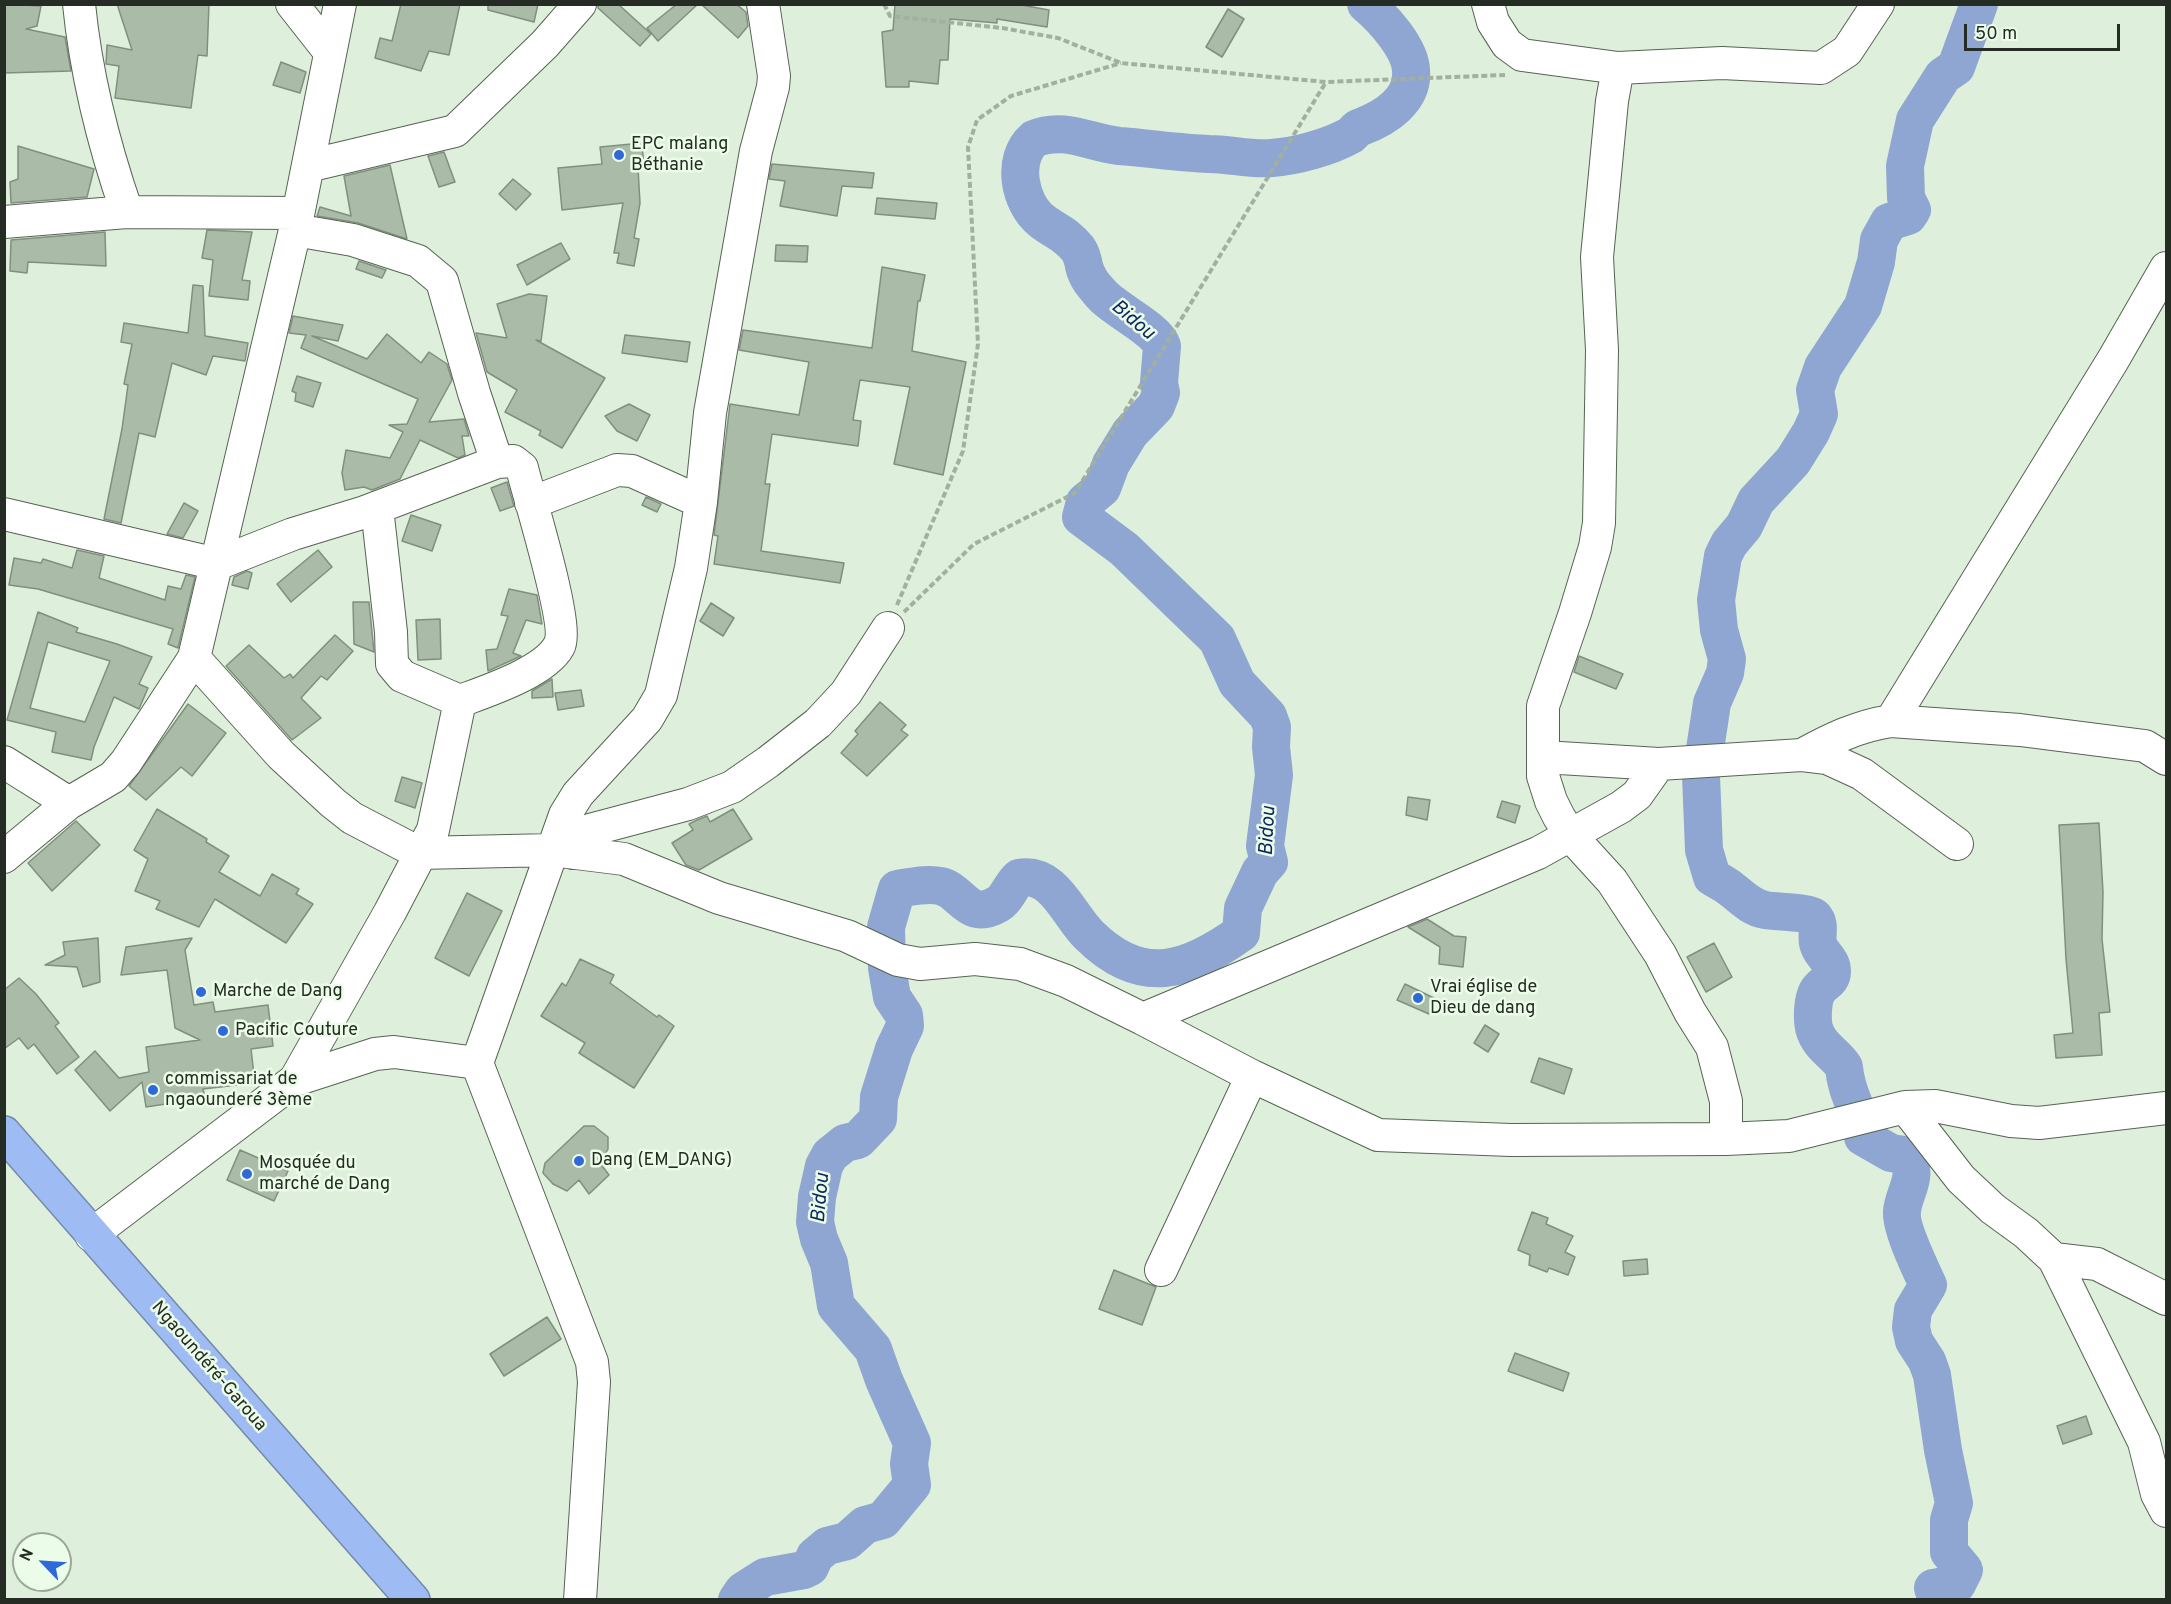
<!DOCTYPE html>
<meta charset="utf-8">
<style>
body{margin:0}
#map{position:relative;width:2171px;height:1604px;overflow:hidden;background:#def0db;font-family:Overpass,sans-serif}
canvas{display:block}
.frame{position:absolute;inset:0;border:6px solid #252c24;pointer-events:none}
.north{position:absolute;left:12px;top:1532px;width:60px;height:60px;box-sizing:border-box;background:#ebfde8;border:2px solid #9ca99a;border-radius:50%;rotate:295deg;font-size:16px;font-weight:700;line-height:24px;text-align:center;color:#252c24}
.north::after{content:'';display:block;margin:auto;width:21px;height:27px;background:#2f69d7;clip-path:polygon(50% 0,100% 100%,50% 72%,0 100%)}
.scale{position:absolute;left:1964px;top:24px;width:156px;height:27px;box-sizing:border-box;border:3px solid #252c24;border-top:0;padding-left:8px;font-size:18px;line-height:21px;white-space:nowrap;color:#252c24;-webkit-text-stroke:4px #ebfde8;paint-order:stroke}
</style>
<div id="map">
<canvas width="2171" height="1604"></canvas>
<div class="frame"></div>
<div class="north">N</div>
<div class="scale">50 m</div>
</div>
<script>
const g = document.querySelector('canvas').getContext('2d');
g.lineJoin = 'round';
function trace(path, color, width, dash) {
  g.strokeStyle = color;
  g.lineWidth = width;
  g.lineCap = dash ? 'butt' : 'round';
  g.setLineDash(dash || []);
  g.stroke(path);
}
function fillPath(path, color) {
  g.fillStyle = color;
  g.fill(path, 'evenodd');
}
function write(font, color, halo, rows, align = 'center') {
  g.font = font + ' Overpass,sans-serif';
  g.lineWidth = 5;
  g.setLineDash([]);
  g.textBaseline = 'middle';
  g.strokeStyle = halo;
  g.fillStyle = color;
  for (const [text, x, y, turn = 0] of rows) {
    g.save();
    g.translate(x, y);
    g.rotate((+turn || 0) * Math.PI / 180);
    g.textAlign = isNaN(turn) ? turn : align;
    if (halo) g.strokeText(text, 0, 0);
    g.fillText(text, 0, 0);
    g.restore();
  }
}
trace(new Path2D(`
 M737,1600L743,1591L765,1577L804,1570L810,1567L815,1556L827,1546L847,1541L865,1525L883,1520L912,1485L909,1464L912,1443L884,1380L873,1349L836,1306L829,1263L819,1239L815,1222L817,1197L824,1166L830,1155L845,1143L858,1140L878,1119L879,1097L894,1049L905,1026L904,1015L892,997L887,968L886,927L897,889C911,887 927,883 940,886C962,890 967,922 998,904C1007,899 1011,885 1019,878C1055,871 1069,917 1090,936C1143,988 1189,970 1241,933L1243,908L1260,872L1269,862L1265,846L1274,775L1271,747L1272,727L1268,716L1237,683L1217,639L1124,549L1081,517L1085,502L1102,488L1111,464L1130,433L1156,406L1161,393L1159,383L1162,346C1156,329 1119,312 1103,296C1095,287 1087,279 1084,266C1083,260 1082,255 1078,249C1065,233 1056,232 1042,221C1019,203 1011,159 1034,139C1064,126 1090,143 1119,146C1148,148 1180,153 1209,154C1230,154 1250,160 1272,158C1297,156 1330,147 1351,135C1355,132 1356,128 1361,127C1385,118 1414,100 1411,70C1410,48 1383,18 1366,4
 M1937,1600L1933,1588L1957,1584L1964,1570L1949,1552V1520L1954,1503L1943,1450L1932,1375L1927,1361L1914,1341L1911,1327L1913,1310L1928,1285C1921,1270 1900,1227 1902,1211C1904,1191 1921,1174 1904,1155L1891,1153L1863,1137C1861,1111 1846,1096 1844,1067C1835,1053 1819,1047 1814,1028C1812,1019 1812,995 1820,988C1825,982 1832,981 1832,971C1832,959 1820,954 1818,943C1816,934 1821,925 1814,917C1810,912 1774,912 1765,910C1750,907 1742,897 1731,889C1725,884 1718,881 1712,877L1704,850L1701,776L1712,703L1725,673L1727,659L1719,630L1716,600L1723,556L1729,544L1744,526L1756,501L1793,461L1811,432L1819,414L1815,390L1823,367L1863,306L1876,262L1879,240L1889,222L1908,216L1912,210L1906,198L1905,166L1915,120L1943,76L1956,67L1979,4`), '#8ea6d1', 38);
const building = new Path2D(`
 M4,4L41,6L37,26L26,29L65,37L71,71L4,73Z
 M117,4H209L207,56L198,55L191,108L115,98L119,66L106,64L107,45L132,50Z
 M401,4H460L449,55L429,51L421,71L375,58L380,38L392,41Z
 M488,4H538L534,22L488,10Z
 M598,4H618L651,34L640,46L598,8Z
 M677,4H698L658,41L647,28Z
 M701,4H736L746,12L748,26L738,38Z
 M895,4H1016L1049,10L1047,27L997,19V23L950,19L948,60H940L938,84L909,81V87H886L882,32L893,30Z
 M1228,9L1244,19L1222,57L1206,47Z
 M281,62L306,72L300,93L273,85Z
 M642,143L644,167L638,168L640,203L634,238L639,239L634,266L617,263L619,253H614L623,203L562,210L558,168L602,164L600,147Z
 M18,146L94,169L87,197L11,203L10,182L18,179Z
 M444,152L455,182L439,187L428,156Z
 M772,164L874,173L872,188L842,186L837,216L780,206L785,181L769,179Z
 M390,165L407,239L358,223L317,216L320,207L351,216L344,176Z
 M513,179L531,194L516,210L499,194Z
 M877,198L937,203L935,219L875,214Z
 M207,230L252,232L242,280L250,281L248,300L209,296L213,260L202,258Z
 M105,232L106,266L28,262L27,273L10,271L11,240Z
 M561,243L570,259L527,285L517,265Z
 M776,245L808,246L807,262L775,261Z
 M359,261L386,270L382,278L356,269Z
 M882,267L925,275L920,301H918L912,351L966,362L943,475L894,464L910,387L860,380L853,420L861,421L858,446L772,434L765,484H770L761,551L844,563L840,583L714,564L718,536L714,535L730,404L799,415L809,362L739,350L743,330L872,348Z
 M193,285L203,286L205,336L248,343L245,361L213,356L206,375L172,363L155,437L139,433L121,523L104,519L122,429L128,385L124,384L132,344L121,342L124,323L188,333Z
 M529,294L547,296L541,341L536,340L605,378L562,448L539,435L541,431L505,412L517,390L487,372L476,333L507,338L497,304Z
 M293,316L343,325L338,341L312,336L367,359L387,334L421,363L429,352L447,364L452,380L429,422L464,419L469,436H462L465,455L458,458L420,440L400,479L372,490L364,487L345,490L342,473L346,450L390,458L403,432L389,425L407,424L418,399L301,348L306,335L289,333Z
 M625,335L690,342L687,362L622,353Z
 M297,376L321,383L313,407L295,401L296,393L292,391Z
 M629,404L650,415L637,441L617,431L605,416Z
 M507,482L514,506L500,511L491,488Z
 M646,497L661,504L657,512L642,505Z
 M184,503L198,511L183,538L167,534Z
 M411,515L441,525L432,551L402,541Z
 M77,550L104,556L99,578L165,600L168,586L181,589L186,575L195,577L178,648L168,644L173,629L38,589L9,585L14,558L41,563L43,559L72,568Z
 M318,550L332,567L291,602L277,584Z
 M247,571L252,573L248,589L232,585L234,577Z
 M509,589L537,595L542,624L526,620L513,653L521,656L488,671L486,650L497,649L508,616L501,615Z
 M353,602H369L374,652L354,644Z
 M711,603L734,618L723,636L700,621Z
 M38,612L78,628L76,632L117,644L152,657L139,684L148,688L139,709L114,697L94,747L91,760L52,752L56,732L7,720ZM48,642L110,661L85,722L30,708Z
 M440,619L441,659L418,660L416,620Z
 M335,635L353,651L327,680L321,676L301,698L321,718L292,740L226,666L249,645L284,678L290,674L293,678Z
 M1579,656L1623,674L1616,689L1574,672Z
 M552,679L553,697L532,698V691Z
 M581,690L584,706L558,710L555,693Z
 M880,702L906,725L901,730L908,735L867,776L841,753L858,734L855,731Z
 M188,704L226,733L192,776L181,767L146,800L129,786Z
 M402,777L422,783L415,808L395,801Z
 M1408,797L1430,800L1427,820L1406,815Z
 M1502,801L1520,806L1515,823L1497,817Z
 M157,809L207,839L206,842L229,856L219,872L260,896L272,874L299,889L296,894L313,904L286,943L215,899L199,927L156,909L160,901L135,891L148,859L134,850Z
 M733,809L752,839L699,870L686,865L672,843L693,830L689,824L697,820L707,816L710,822Z
 M76,821L100,845L52,891L28,863Z
 M2099,823L2103,892L2102,939L2110,1012L2099,1013L2102,1055L2056,1058L2054,1035L2073,1033L2066,959L2059,825Z
 M467,893L502,911L469,976L435,958Z
 M1427,919L1454,936L1466,937L1463,967L1439,964L1440,947L1408,927Z
 M98,938L100,982L83,987L77,967L45,965L65,955L63,942Z
 M192,938L185,950L194,1005L213,1002L215,1012L268,1005L273,1046L251,1049L255,1083L203,1089L205,1098L146,1107L142,1082L110,1111L75,1070L95,1051L119,1078L149,1072L146,1047L200,1040L175,1028L167,970L121,975L126,947Z
 M1714,943L1732,977L1706,992L1687,957Z
 M580,959L614,975L610,983L657,1017L659,1015L674,1026L634,1088L579,1053L585,1043L541,1016L562,983L566,986Z
 M19,978L36,994L59,1023L55,1026L79,1057L57,1074L34,1044L28,1049L19,1038L4,1049V990Z
 M1405,984L1436,999L1429,1014L1397,1000Z
 M1485,1025L1499,1034L1488,1052L1474,1043Z
 M1539,1058L1572,1069L1564,1094L1531,1082Z
 M584,1126H594L608,1137V1149L600,1163L609,1175L589,1194L579,1180L567,1191L553,1184L543,1173L545,1163Z
 M240,1150L288,1171L274,1201L227,1180Z
 M1532,1212L1548,1218L1546,1224L1573,1236L1565,1252L1575,1257L1568,1275L1549,1268L1547,1272L1529,1265L1530,1255L1518,1250Z
 M1647,1259L1648,1274L1624,1276L1623,1261Z
 M1114,1270L1156,1287L1142,1325L1099,1309Z
 M547,1317L561,1339L504,1376L490,1354Z
 M1515,1353L1569,1373L1563,1391L1508,1371Z
 M2086,1416L2092,1434L2063,1444L2057,1426Z`);
fillPath(building, '#aabba8');
trace(building, '#80907e', 1.5);
const minor = new Path2D(`
 M79,4C86,74 104,146 127,212
 M292,4L329,51
 M1488,4L1493,22L1507,44L1522,55L1618,68L1722,63L1821,68L1847,51L1878,4
 M1618,68L1612,101L1597,257L1602,350L1599,523L1595,547L1575,613L1543,706V776L1551,801L1559,817L1571,836L1612,881L1660,954L1690,1012L1712,1047L1726,1101V1139
 M308,166L455,131L545,44L580,4
 M4,222L127,212L297,213
 M295,230L353,240L418,261L442,281L474,393L497,462
 M531,503L617,470L632,471L701,502
 M4,514L217,564L293,534L365,512L497,462L513,461L522,468C529,497 570,626 559,646C545,672 487,691 460,701L402,676L392,664L391,632L377,508
 M194,658L281,755L333,803L352,818L419,853L552,850L624,859L719,898L847,936L898,960L920,964L975,959L1020,964L1066,981L1143,1019L1538,853L1621,807L1637,795L1659,764
 M1891,721L2113,360L2166,268
 M1802,755C1831,739 1858,726 1891,721L2020,730L2145,746L2166,759
 M1543,757L1659,764L1802,755L1827,758L1862,774L1957,844
 M4,762L69,803
 M573,853L590,830L688,804L732,787L768,762L818,723L846,693L888,628
 M4,857L69,803L113,777L126,762L194,658L295,230L340,4
 M1143,1019L1252,1076L1378,1135L1511,1140L1726,1139L1789,1136L1905,1107L1961,1179L1993,1209L2026,1233L2054,1259L2144,1442L2157,1494L2166,1511
 M295,1080L375,1054L394,1052L477,1063
 M1905,1107L1935,1106L2011,1121L2039,1123L2166,1108
 M91,1235L295,1080L390,912L433,830L460,701
 M2054,1259L2097,1264L2166,1299
 M1161,1270L1252,1076
 M580,1600L594,1382L592,1362L477,1063L565,815L578,794L647,719L661,695L691,568L701,502L710,413L756,151L773,87L774,76L763,4`);
const highway = new Path2D(`
 M4,1133L413,1600`);
trace(minor, '#566453', 34);
trace(highway, '#748aab', 36);
trace(new Path2D(`
 M884,4L890,16L1002,28L1058,38L1121,63L1326,82L1505,75
 M897,605L963,451L978,344L968,147L977,120L1011,96L1121,63
 M904,612L974,544L1075,493L1326,82`), '#a2b09f', 4, [6, 3]);
trace(minor, '#fff', 32);
trace(highway, '#9ebcf3', 33);
for (const [x, y, r, color] of [
 [619,155,6,"#2f69d7"],
 [201,992,6,"#2f69d7"],
 [1418,998,6,"#2f69d7"],
 [223,1031,6,"#2f69d7"],
 [153,1090,6,"#2f69d7"],
 [579,1161,6,"#2f69d7"],
 [247,1174,6,"#2f69d7"]
]) {
  const dot = new Path2D();
  dot.arc(x, y, r, 0, 2 * Math.PI);
  g.fillStyle = color;
  g.fill(dot);
  trace(dot, '#ebfde8', 2);
}
write('18px', '#252c24', '#ebfde8', [
 ["EPC malang",631,145],
 ["Béthanie",631,166],
 ["Vrai église de",1430,988],
 ["Dieu de dang",1430,1009],
 ["Marche de Dang",213,992],
 ["Pacific Couture",235,1031],
 ["commissariat de",165,1080],
 ["ngaounderé 3ème",165,1101],
 ["Dang (EM_DANG)",591,1161],
 ["Mosquée du",259,1164],
 ["marché de Dang",259,1185]
], 'left');
write('18px', '#252c24', '#ebfde8', [
 ["Ngaoundéré-Garoua",208,1367,49]
]);
write('italic 20px', '#0c275b', '#ebfde8', [
 ["Bidou",1132,321,40],
 ["Bidou",1269,831,-87],
 ["Bidou",822,1198,-85]
]);
</script>
